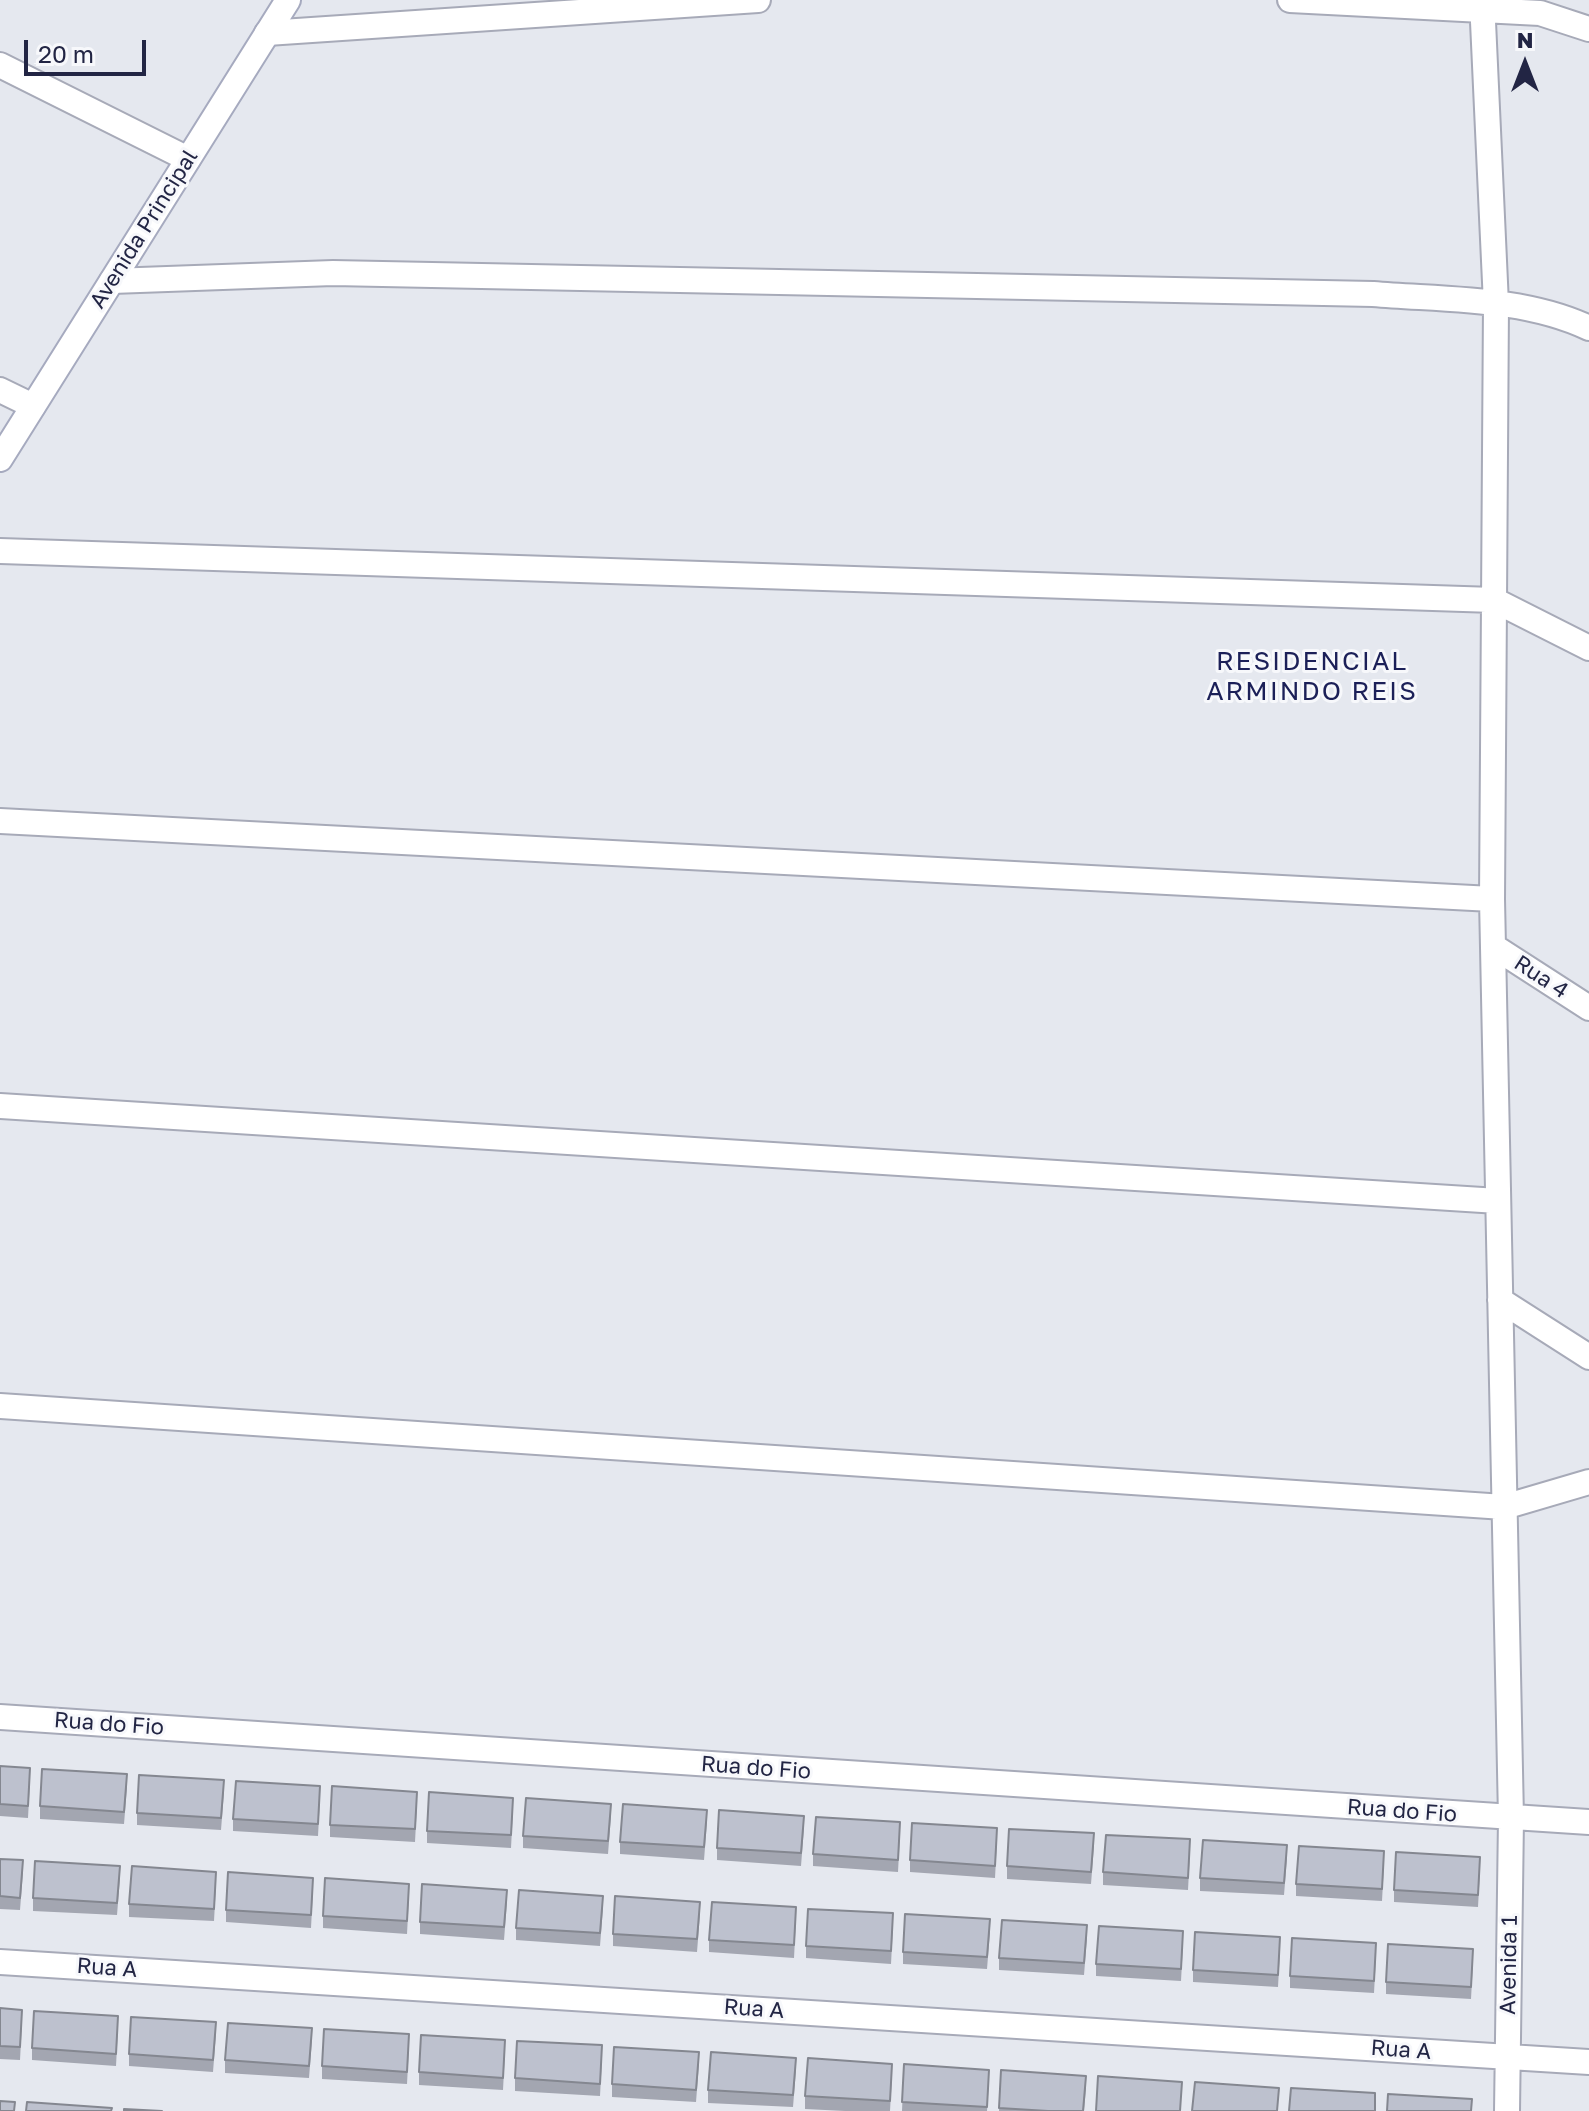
<!DOCTYPE html>
<style>
body{margin:0}
#map{position:relative;width:1589px;height:2111px;overflow:hidden;background:#e5e8ef;font-family:"Golos Text",sans-serif}
canvas{display:block}
.north{position:absolute;left:1485px;top:24px;width:80px;height:80px;-webkit-text-stroke:6px #f7f8fb;paint-order:stroke;rotate:0deg;font-size:22px;font-weight:700;line-height:32px;text-align:center;color:#222544}
.north::after{content:'';display:block;margin:auto;width:28px;height:36px;background:#222544;clip-path:polygon(50% 0,100% 100%,50% 72%,0 100%)}
.scale{position:absolute;left:24px;top:40px;width:122px;height:36px;box-sizing:border-box;border:4px solid #222544;border-top:0;padding-left:10px;font-size:24px;line-height:28px;white-space:nowrap;color:#222544;-webkit-text-stroke:6px #f7f8fb;paint-order:stroke}
</style>
<div id="map">
<canvas width="1589" height="2111"></canvas>
<div class="north">N</div>
<div class="scale">20 m</div>
</div>
<script>
const g = document.querySelector('canvas').getContext('2d');
g.lineJoin = 'round';
function trace(path, color, width, dash) {
  g.strokeStyle = color;
  g.lineWidth = width;
  g.lineCap = dash ? 'butt' : 'round';
  g.setLineDash(dash || []);
  g.stroke(path);
}
function fillPath(path, color) {
  g.fillStyle = color;
  g.fill(path, 'evenodd');
}
function write(font, color, halo, rows, align = 'center') {
  g.font = font + ' "Golos Text",sans-serif';
  g.lineWidth = 6;
  g.setLineDash([]);
  g.textBaseline = 'middle';
  g.strokeStyle = halo;
  g.fillStyle = color;
  for (const [text, x, y, turn = 0] of rows) {
    g.save();
    g.translate(x, y);
    g.rotate((+turn || 0) * Math.PI / 180);
    g.textAlign = isNaN(turn) ? turn : align;
    if (halo) g.strokeText(text, 0, 0);
    g.fillText(text, 0, 0);
    g.restore();
  }
}
const street = new Path2D(`
 M1290,0L1540,13L1589,29
 M1482,0L1496,304L1492,899L1511,1818L1507,2111
 M267,33L758,0
 M0,65L188,159
 M112,281L333,273L1373,294C1444,300 1524,297 1589,328
 M0,390L33,406
 M0,551L1494,600L1589,648
 M0,821L1492,899
 M1493,946L1589,1008
 M0,1106L1498,1201
 M1500,1300L1589,1357
 M0,1406L1504,1507L1589,1482
 M0,1717L1589,1822
 M0,1962L1589,2062`);
const secondary = new Path2D(`
 M0,459L288,0`);
trace(street, '#a7aab8', 28);
trace(secondary, '#a6aabf', 28);
trace(street, '#fff', 24);
trace(secondary, '#fff', 24);
fillPath(new Path2D(`
 M0,1766L30,1780L28,1818L0,1816Z
 M127,1787L124,1824L40,1819V1806Z
 M224,1792L221,1830L137,1825V1813Z
 M320,1798L318,1836L233,1831V1819Z
 M417,1804L415,1842L330,1837V1825Z
 M513,1810L511,1848L427,1843V1831Z
 M611,1816L608,1854L523,1848V1836Z
 M707,1822L704,1860L620,1854V1842Z
 M804,1828L801,1866L717,1860V1848Z
 M900,1834L898,1872L813,1866V1854Z
 M997,1840L995,1878L910,1872V1860Z
 M1094,1846L1091,1884L1007,1879V1866Z
 M1190,1852L1188,1890L1103,1885V1872Z
 M1287,1858L1284,1895L1200,1891V1878Z
 M0,1859L23,1872L20,1910L0,1909Z
 M1384,1864L1382,1901L1296,1896V1884Z
 M1480,1870L1478,1907L1394,1902V1890Z
 M120,1878L117,1915L33,1911V1898Z
 M216,1884L214,1921L129,1917V1904Z
 M313,1890L311,1928L226,1922V1910Z
 M409,1896L407,1934L323,1928V1916Z
 M507,1902L504,1940L420,1934V1922Z
 M603,1908L600,1946L516,1940V1928Z
 M700,1914L697,1952L613,1946V1934Z
 M796,1919L794,1958L709,1952V1940Z
 M893,1926L891,1964L806,1958V1946Z
 M990,1932L987,1969L903,1964V1952Z
 M1087,1938L1084,1975L999,1970V1958Z
 M1183,1944L1181,1981L1096,1976V1964Z
 M1280,1950L1278,1987L1193,1982V1970Z
 M1376,1956L1374,1993L1290,1988V1976Z
 M1473,1962L1471,1999L1386,1994V1982Z
 M0,2008L22,2022L20,2060L0,2059Z
 M118,2028L116,2066L32,2060V2048Z
 M216,2034L213,2072L129,2066V2054Z
 M312,2040L309,2078L225,2073V2060Z
 M409,2046L407,2084L322,2079V2066Z
 M505,2052L503,2090L419,2085V2072Z
 M602,2058L600,2096L515,2091V2078Z
 M699,2064L696,2102L612,2097V2084Z
 M904,2064L989,2082L987,2111H902Z
 M796,2070L793,2107L708,2103V2090Z
 M1001,2070L1086,2088L1084,2111H999Z
 M892,2076L890,2111H845L805,2109V2096Z`), '#a3a6b1');
const building = new Path2D(`
 M0,1766L30,1768L28,1806L0,1804Z
 M42,1769L127,1774L124,1812L40,1806Z
 M139,1775L224,1780L221,1818L137,1813Z
 M236,1781L320,1786L318,1824L233,1819Z
 M332,1786L417,1792L415,1829L330,1825Z
 M429,1792L513,1798L511,1835L427,1831Z
 M526,1798L611,1804L608,1841L523,1836Z
 M623,1804L707,1810L704,1847L620,1842Z
 M719,1810L804,1816L801,1853L717,1848Z
 M816,1817L900,1822L898,1860L813,1854Z
 M912,1823L997,1828L995,1866L910,1860Z
 M1009,1829L1094,1833L1091,1872L1007,1866Z
 M1106,1835L1190,1839L1188,1878L1103,1872Z
 M1203,1840L1287,1845L1284,1883L1200,1878Z
 M1299,1846L1384,1851L1382,1889L1296,1884Z
 M1396,1852L1480,1857L1478,1895L1394,1890Z
 M0,1859L23,1860L20,1898L0,1896Z
 M35,1861L120,1866L117,1903L33,1898Z
 M132,1866L216,1872L214,1909L129,1904Z
 M228,1872L313,1878L311,1915L226,1910Z
 M325,1878L409,1884L407,1921L323,1916Z
 M422,1884L507,1890L504,1927L420,1922Z
 M519,1890L603,1896L600,1933L516,1928Z
 M615,1896L700,1902L697,1939L613,1934Z
 M712,1902L796,1907L794,1945L709,1940Z
 M808,1909L893,1913L891,1951L806,1946Z
 M905,1914L990,1919L987,1957L903,1952Z
 M1002,1920L1087,1925L1084,1963L999,1958Z
 M1099,1926L1183,1931L1181,1969L1096,1964Z
 M1195,1932L1280,1937L1278,1975L1193,1970Z
 M1292,1938L1376,1943L1374,1981L1290,1976Z
 M1388,1944L1473,1949L1471,1987L1386,1982Z
 M0,2008L22,2010L20,2047L0,2046Z
 M34,2011L118,2016L116,2054L32,2048Z
 M131,2017L216,2022L213,2060L129,2054Z
 M228,2023L312,2028L309,2066L225,2060Z
 M324,2029L409,2034L407,2072L322,2066Z
 M421,2035L505,2040L503,2078L419,2072Z
 M517,2041L602,2045L600,2084L515,2078Z
 M614,2047L699,2052L696,2090L612,2084Z
 M711,2052L796,2058L793,2095L708,2090Z
 M808,2058L892,2064L890,2101L805,2096Z
 M904,2064L989,2070L987,2107L902,2102Z
 M1001,2070L1086,2076L1083,2111H1048L999,2108Z
 M1098,2076L1182,2082L1180,2111H1096Z
 M1195,2082L1279,2088L1277,2111H1192Z
 M1291,2088L1375,2093V2111H1289Z
 M1388,2094L1472,2099L1471,2111H1387Z
 M0,2101L15,2102L14,2111H0Z
 M27,2102L112,2108L111,2111H26Z
 M124,2109L162,2111H124Z`);
fillPath(building, '#bdc1ce');
trace(building, '#848790', 2);
write('22px', '#222544', '#f7f8fb', [
 ["Avenida Principal",144,229,-58],
 ["Rua 4",1541,977,33],
 ["Rua do Fio",109,1724,4],
 ["Rua do Fio",756,1768,4],
 ["Rua do Fio",1402,1811,4],
 ["Avenida 1",1509,1965,-89],
 ["Rua A",107,1968,4],
 ["Rua A",754,2009,4],
 ["Rua A",1401,2050,4]
]);
g.letterSpacing = '2px';
write('26px', '#1c2058', '#f7f8fb', [
 ["RESIDENCIAL",1312,662],
 ["ARMINDO REIS",1312,692]
]);
g.letterSpacing = '0px';
</script>
